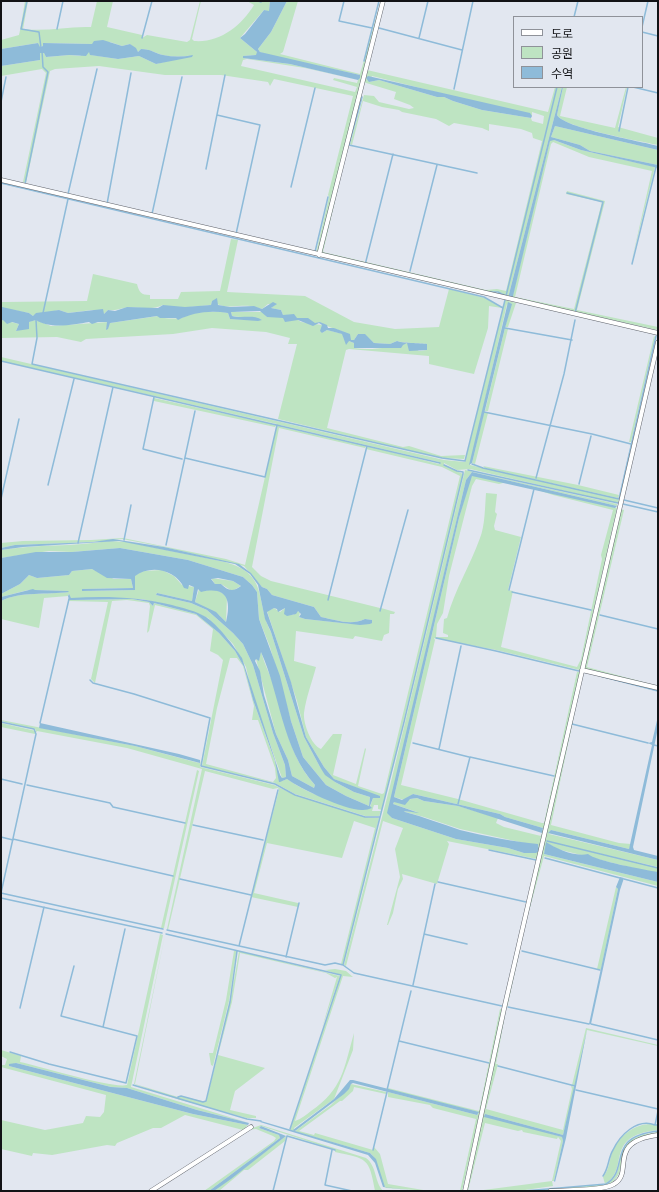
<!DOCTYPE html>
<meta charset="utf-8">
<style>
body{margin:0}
#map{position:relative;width:659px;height:1192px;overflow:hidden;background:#e2e7f0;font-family:Cabin,"Noto Sans KR",sans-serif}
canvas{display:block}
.frame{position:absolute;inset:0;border:2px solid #121316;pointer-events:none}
.legend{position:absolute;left:513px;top:16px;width:130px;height:72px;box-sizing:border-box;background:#e2e7f0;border:1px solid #8f9299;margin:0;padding:5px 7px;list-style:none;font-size:12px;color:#121316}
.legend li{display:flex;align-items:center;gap:8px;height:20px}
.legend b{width:20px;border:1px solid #8f9299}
</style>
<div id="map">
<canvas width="659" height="1192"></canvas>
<div class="frame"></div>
<ul class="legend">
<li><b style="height:5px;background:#fff"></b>도로</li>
<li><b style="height:11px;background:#bee4c2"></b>공원</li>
<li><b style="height:11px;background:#8ebbd9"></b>수역</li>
</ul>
</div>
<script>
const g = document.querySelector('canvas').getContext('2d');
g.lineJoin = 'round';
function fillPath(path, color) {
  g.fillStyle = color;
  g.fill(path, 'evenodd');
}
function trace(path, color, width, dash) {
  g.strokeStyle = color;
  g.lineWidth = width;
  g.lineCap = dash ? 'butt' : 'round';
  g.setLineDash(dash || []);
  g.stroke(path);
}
fillPath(new Path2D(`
 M25,1H28L23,29C46,32 68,26 91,27L97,1H113L107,27L142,35V38L147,35L187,42L190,40L200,1H201L192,39L194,41C220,43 241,26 254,5L247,1H270L269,12L264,10L240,38L257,52V55L243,56V58L290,64L358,80L360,75L268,55L260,52L258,49L271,32L287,1H298L283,52L280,54L360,74L381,1H385L367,70L548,112L555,87H562L508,298L490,293H499L505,297V295L499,292H485L316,253L329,197L328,195L353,96L274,79L270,86L268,82L221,75H165L99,66L55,69L50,71L26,183L23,182L46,73L42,69L1,76V66L40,60V53H44L46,57L69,55L80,56L89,51L91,55L118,59L139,56L156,64L192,55C182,57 173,57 163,55C155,53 150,49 141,49L138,52L130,44L122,46L110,42L92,44L44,43L43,46L39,47L38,43L1,49V40L19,35C20,33 24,7 25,1ZM247,59L305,68L358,80L357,83L334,78L333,80L357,87L355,92L241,66L243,60ZM372,76L532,116V112L544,116L543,124L532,121L531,118L482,110L453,101L444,97H437L379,80L369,82ZM363,82L396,92L394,99L410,105L414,108L409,109L379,102L374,96L364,95L350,144L352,145L363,101L382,107L399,110L402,112L436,119L449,126L454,123L482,128L489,131V124L521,129L532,133L533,138L542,141L506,291L497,289L486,290L323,252Z
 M563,87H567L560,116L615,128L626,87H627L618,127L658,138V145C640,141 564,128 557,115Z
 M555,126L658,150V165L590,151L580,145L551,137Z
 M550,140H554L581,150L655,167L631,264L652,171L589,157L553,142L551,144L515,297L574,309L602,202L566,194L567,191L605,201L577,310L658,327V330L512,298Z
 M231,239L238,240L227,292L305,296L354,322L395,329L439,327L449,289L485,298L502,308L489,306L488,328L474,374L429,364V356L349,349L346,350L345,354L327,428L403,447L409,446L441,456L465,455L464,459L442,458L278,419L297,344H288L290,338L266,332L212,328L173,334L86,339L81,342L57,337L1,338V321L3,320L19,324L16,331L29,326L28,322L36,320L51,326L108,322L106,330L110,323L158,316C161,319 178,319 182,318C186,316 188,314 193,313C205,312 217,311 228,313L230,319L262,320L232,316L231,312L233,311L236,312H263L267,317H280L298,320L301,322L322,325V333L327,330L343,334L344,339L354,343V348C372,351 390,347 407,343L419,351L427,350V344C420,343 402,343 397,341L390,344L374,343L365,335L358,334L354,340H350V336C341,329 330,329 320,322L315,324L283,315L281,310L271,308L276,304H268L262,309C257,308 254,306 250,306C236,305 224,310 212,301L211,305C197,306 176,310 163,305C151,311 136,306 124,308C118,309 115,311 108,310L104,314L92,310L68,313L59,310L33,316L29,313L1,308V302H3L87,301L93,274L137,284C139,292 141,295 150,295V299H178L181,292L220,291Z
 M505,300L516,303L508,327H505L510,309L507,304L470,465L619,499L618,503L470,469L457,470L444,463V465L463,474L382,810L378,809V805H374L372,811H381L379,816H365L295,794L275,783L202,766L223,660L218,655L210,651L213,629L196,615L155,605L149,631L147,633L150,606L149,603L127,600L112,601L95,683L91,679L108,602L69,601V600L132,599L149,602L153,606L154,603L196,614L219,633L235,651L244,667L253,700L282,781L287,779C311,796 340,804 368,809L370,807L373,798L380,797L334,779L324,767L306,737L297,701L267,611L274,608L280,612L285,608V612L293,615L297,611L300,612L299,617L305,619L352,624H370L372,620L365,619C351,626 336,620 321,617L314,607L272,595L267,589L262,587L244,566L164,547L122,539L93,542L15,545L1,548V543L23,541L91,540L123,538L226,559L245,565L277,424L1,361V357L444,460L465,462ZM280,425L439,462V464L367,446L366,449L442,467L460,476L384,793L382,794L358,786L366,749L365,748L356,784L333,775L342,734H333L321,749C311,745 303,723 304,713C306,698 312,682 316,667L294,661L296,631L353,639L355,636L382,641L384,635L389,633L390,614H394L395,612L381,608L380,610V608L271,581L261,576L252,567L279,428L365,448L366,446L282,427ZM230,658H237L243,666L254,706L252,720H258L275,768L276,778L273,782L206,764L217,708Z
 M505,328L508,329L488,411H485Z
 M654,336L655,337L631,442H629Z
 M154,398L276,425L275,427L154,401Z
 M484,412L488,413L475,464L472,463Z
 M483,466L578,485L619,495L618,498L485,468Z
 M465,470L617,504V506L472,472L466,480L388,813L392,818L456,839L508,848L524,853V843L460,829L424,817L405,812L403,811L417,812L393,804L394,802L417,798L424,801L458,806L498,818L496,823L504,827L541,836L543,828L505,817L500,814L413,794L404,800L394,797L459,518L469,482L472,475L507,482L499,484L476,479L472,486L449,576L443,613L437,624L436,637H448V635L443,633L444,619L447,618C455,589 470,566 480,538C485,526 485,506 486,493L497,494L495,512L497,514L494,526L495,530L521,537L508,590L513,591L501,647L577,667L581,659L602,559L601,555L613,510L553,495L535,489L617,508L580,670L496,650L434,638L435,640L401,785L458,799L542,823H544L577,672H580L503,1007L537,859L447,841L449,844L437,884L402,874L403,879L398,889L393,913L388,925H387L400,877L395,849L403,828L383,821L346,966L344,965L390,786Z
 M621,509L624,510L587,667L658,686L585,669L584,667Z
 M109,541L127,542L225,562C269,574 255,600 271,632L304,737L320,767L335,782L354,792L370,797L369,806L346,796L326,785L303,757L291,721L270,647L259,619L257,592L252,585L243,577L188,560L120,548L72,552L49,551L1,558V550C37,544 73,547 109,541Z
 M92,569L114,579H131L133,588L83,589L82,591L135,590V575L144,571L162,570L174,576L182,585L194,587L192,601L157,593L156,595L191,603L207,610L233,633L243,644L253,665L273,733L285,765L286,777L282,778L252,693L246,667L233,644L208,618L182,608L142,599L71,598L68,594V596L44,598L39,628L1,619V601C21,591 46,595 68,592V591L28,590L1,597V594L20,584L29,575L37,578L69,575L72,571Z
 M211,578L233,581L241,586L232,591L221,584H215Z
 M199,589L205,591C213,587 221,591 227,597L226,622L219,615L195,602Z
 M261,651C264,664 271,676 275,689C285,722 290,758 315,785L314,788L292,776L288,760L276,734L256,659L259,660Z
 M583,673L551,825L619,843L631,844L629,849L551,830L549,834L658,860V867L546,841L658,868V872H649L557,849L547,843L544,854L658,882V886L544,856L526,922L507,1008H506Z
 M1,720L135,746L195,762L200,763L201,760L200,767L274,785L295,795L364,817L379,818L343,964H341L375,828L354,821L342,858L267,843L254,893L298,903V907L251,897L279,790L278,788L273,789L205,771L168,930L167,929L202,769L127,748L37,731L35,734L1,727V723L36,731L35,729L1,721Z
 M197,770L199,771L164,928H161Z
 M616,887L618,889L601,969H597Z
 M160,934L163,935L131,1087L249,1123L197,1110L127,1088L111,1087L16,1063L9,1066L193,1114L248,1125L243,1130L185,1115L161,1128H153L117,1143L115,1146L107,1145L52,1155L33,1153L32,1156L1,1149V1120L45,1130L83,1123L86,1116L100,1117L104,1112L106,1095L1,1067V1065H5L7,1059L1,1056V1050L21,1056L20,1062C39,1066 113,1089 127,1085Z
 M165,935L135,1084L178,1097L181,1096L206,1102C219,1052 231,1003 239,951L340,976L322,1028L337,977L335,978L326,973L240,953L232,1002L218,1055L265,1068L235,1091L230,1110L256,1116V1118H247L177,1099L134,1084Z
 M234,951H237L236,954L229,1001L213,1066L211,1065L209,1053H213L226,1000Z
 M335,969L346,971L353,977L343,976L295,1121C301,1119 306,1115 311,1111C343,1089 344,1068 354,1033L353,1050L334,1099L294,1128L295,1131L331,1105L351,1084L386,1092V1094L354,1087L353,1091L342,1101H340L299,1131L314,1135L315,1133L373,1150L374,1147L380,1154L388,1184L429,1191L386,1188C377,1179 381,1162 370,1153L290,1130L341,975L325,970Z
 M500,1009L503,1010L462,1191H460L476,1119L433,1108L430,1105L388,1097V1092L477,1115L478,1112L388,1090V1088L479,1111Z
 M506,1010L496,1064H498L486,1109L563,1130L572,1089L571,1086L575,1087L563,1135L485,1114L562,1137L563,1141L554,1181H552L553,1186L518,1191H476L552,1181L561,1141L558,1137L557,1139L523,1132L522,1130L518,1131L485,1123L468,1191H466Z
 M586,1028L658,1045V1046L587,1030L575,1086L572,1085Z
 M651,1124L658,1126V1130C602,1136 631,1169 605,1184L603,1177C610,1169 609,1159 613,1150C620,1135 635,1124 651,1124Z
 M261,1125L366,1158C377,1166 374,1181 383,1191H375C369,1157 367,1159 335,1152V1150L261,1126L259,1128L279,1135L280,1138L209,1191H204L274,1141L276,1138L273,1136L256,1129L247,1130Z
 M658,1132V1134C652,1135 645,1136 639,1138C612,1147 633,1177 603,1187L528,1191L607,1184C632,1169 603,1138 658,1132Z
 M286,1136L285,1141L248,1170H244L219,1191H214Z`), '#bee4c2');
fillPath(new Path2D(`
 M270,1H287L271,32L258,49L260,52L360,75V78L358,80L290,64L243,58V56L256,55L257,52L240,38L245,34L264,10L269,11Z
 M103,40L122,46L130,44L136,48L138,52L141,49C151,49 154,53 163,55C173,57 183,57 193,55L192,57L156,64L139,56L118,59L90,55L89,52L86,56L69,55L46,57L44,53H40V60L1,66V49L38,43L40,47L43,46V43L92,44L94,41Z
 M368,76L530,113L532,116L531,118L482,110L453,101L444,97H437L379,80L369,82L366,78Z
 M562,87H563L557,115C564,128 640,141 658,146V150L555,126L551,137L580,145L590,151L658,165V168L581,150L554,140L550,141L513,296L512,299L508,298Z
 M217,298L218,305L230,307L254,306L262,309L273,302L277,304L271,308L281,310L283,315L294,314L297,318H308L315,323L320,322L327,325L328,328H334L350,334L351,340H354L358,334H365L374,343L390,344L397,341C401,343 421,343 427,344V350L409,351L407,343L403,345L401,348H354V343L349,341L346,345L342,334L327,330L322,333L320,331L322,325L319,323L313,326L298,320L285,322L283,318L267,317L260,311L231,312L232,316C242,319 252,314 262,320L258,321L230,319L228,313C211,310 193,312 178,320L176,318H160L157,316L110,323L108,329L106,330L107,322H98L92,324L89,322C73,325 49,329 36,320L29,322V329L16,331L19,324L12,322L7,324L3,320L1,321L2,307L29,313L33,316L36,313L59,310L68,313L103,309L104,314L108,310L115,311L127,307L158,308L163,305L185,307L211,305L212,301Z
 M508,302L512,304L505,328L472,463L469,465Z
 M472,472L617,506L615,508L472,476L459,518L394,797L402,800L413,794L500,814L505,817L543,828L542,833L458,806L424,801L417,798L410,799L405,805L394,802L393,804L419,813L404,811L405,812C424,817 442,824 460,830C485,836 514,842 538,844L539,851L536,853H524L508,848L456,839L392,818L387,813L466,480Z
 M113,539L164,547L239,564L251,573L262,587L267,589L272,595L314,607L321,617C336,620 351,626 365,619L372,620V623L370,624L360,625L305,619L299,617L301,614L298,611L296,614L287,616L284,614L285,608L278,612L277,609L274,608L267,612L291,682L306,737L324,767L334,779L380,796V798H373L370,806L372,808C369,809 366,810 363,810C346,811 301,789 287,779L280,782H279L275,761L253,700L244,667L235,651L219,633L196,614L154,603L153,606L149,602L132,599L73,600H69L68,596L69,594L71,598C106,596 138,597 172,605C183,608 196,611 206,617C218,625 234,646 242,658L280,775L282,778L286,777L285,765L273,733L253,665L243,644L233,633L207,610L191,603L156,595L157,593L192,601L194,587L189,585L188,589L184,588C176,570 151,564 135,576V590L82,591V589L133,588L131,579L107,578L92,569L72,571L69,575L37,578L29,575L20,584L1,594V558L36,552H72L120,548L188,560L243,577L252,585L257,592L259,619L280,676L291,721L303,757L326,785L346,796L369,806L370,797L354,792L335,782L325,775L320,767L304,737L271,632L265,619L258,585L250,574L235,564L119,541L23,547L1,550V548L15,545L93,542ZM218,578L233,581L241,586C233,592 228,591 221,584H215L211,579ZM198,589L201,592C226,586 232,599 226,622L216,612L195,602ZM261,652C280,694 282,749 315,785L314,788L292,776L288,760L276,734L264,695L260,671L255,661L256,659L259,661Z
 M33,589L35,590L68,591L69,592C47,595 21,591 1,601V597Z
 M658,716V728L633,847L634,850L658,856V860L548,833L551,830L629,849L652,745L648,743L652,742Z
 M40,723L179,754L200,760V763L135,746L39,728Z
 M546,842C557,849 574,857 588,854C595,861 646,870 658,872V882L544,854Z
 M620,877L624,878L620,890L591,1024H589L618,889L616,887Z
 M587,1030L566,1138L555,1182L554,1181L563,1141L562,1137L484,1117L485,1114L563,1135Z
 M16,1063L111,1087L127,1088L197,1110L249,1123L248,1125L193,1114L9,1066V1064Z
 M350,1080H353L479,1112L477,1115L353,1083L351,1084L349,1089L344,1094L295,1131L293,1130L334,1099Z
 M261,1121L370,1153L376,1159L385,1187L416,1191L383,1187L375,1163L368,1155L260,1122Z
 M261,1126L286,1136L231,1179L214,1191H209L280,1138L279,1135L259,1128Z`), '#8ebbd9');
trace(new Path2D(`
 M27,1L21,29L39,32L41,48
 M258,1L261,2
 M344,1L339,21L372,28
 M574,17L578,1
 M642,27L648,1
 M379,28L462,50
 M57,29L63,1
 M642,32L658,36
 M142,38L152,1
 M419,38L428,1
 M364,61L379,1
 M633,87L658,93
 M454,89L473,1
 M362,97L349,145L477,173
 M1,102L6,77
 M217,115L260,125L236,234
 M619,131L628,87
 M206,169L225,75
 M1,183L484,297L503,308
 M25,184L48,72L43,67L42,51
 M291,187L315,88
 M567,193L603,202L575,313
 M68,194L97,69
 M107,204L131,73
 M152,214L182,77
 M315,252L328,197
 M632,264L656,167
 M365,265L393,154
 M410,271L437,165
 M489,292H498L506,296L557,87
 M43,313L68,199
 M36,320L37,338L32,364L442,458L465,461L505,300
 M505,328L572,340
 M1,361L440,463
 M154,397L143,449L182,459
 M484,412L592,434L631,444
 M185,458L265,477L277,425
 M472,464L483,468L619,499L656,336
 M468,470L618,503
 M536,478L564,374L575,320
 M579,484L591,436
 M48,485L74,379
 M1,499L19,419
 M624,500L658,508
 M623,504L658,512
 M124,540L131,505
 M78,543L113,387
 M166,545L195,411
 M509,590L534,489
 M512,592L591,610
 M328,600L367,446
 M380,611L408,510
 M600,615L658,629
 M436,638L496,651L579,671
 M600,676L658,691
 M90,680L93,683L134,694L210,718L201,766L275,784L295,795L365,817H380L404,722L463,474V472L457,471L444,465
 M1,722L34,729L36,734L1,893L163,929
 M40,723L69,599
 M572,724L648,743
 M413,743L469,757
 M654,745L658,746
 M439,749L461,646
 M1,779L22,784
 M27,785L110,803L113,807L185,823
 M458,804L470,757L554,776
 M193,825L263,840
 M1,837L13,840
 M13,839L173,876
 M547,841L658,868
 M489,850L536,860
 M545,858L620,878
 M180,879L251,895
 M624,879L658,888
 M438,882L526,902
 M1,898L162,933
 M167,930L325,965L335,963L343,965L380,817
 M166,934L341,975L290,1129
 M424,934L467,944
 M239,946L278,790
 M522,951L600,970
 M286,957L299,903
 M343,965L354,973L502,1006
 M413,985L435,884
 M508,1007L589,1024
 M20,1008L44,907
 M591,1024L658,1040
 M103,1027L125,929
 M399,1041L489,1063
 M10,1052L49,1064L126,1083L137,1036L61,1016L74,966
 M498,1066L575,1086
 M133,1085L247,1119L261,1121
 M387,1090L411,991
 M576,1090L658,1109
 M178,1097L181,1096L203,1102L206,1101L230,1002L237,951
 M658,1111L655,1125H658
 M287,1136L335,1150
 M332,1150L325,1185L352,1191
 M373,1150L387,1092
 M603,1176C609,1168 608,1158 613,1150C620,1135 637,1118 655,1125
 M273,1191L287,1136
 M524,1191L606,1184C631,1169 604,1137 658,1131
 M593,1191H601`), '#8ebbd9', 1.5);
const street = new Path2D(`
 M1,180L658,333
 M319,255L383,1
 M582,670L658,688
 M151,1191L251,1127
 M465,1191L504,1009L658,342
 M550,1191C564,1190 604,1191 614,1184C635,1172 605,1142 658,1135`);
trace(street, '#5f636b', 5);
trace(street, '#fff', 4);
</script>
